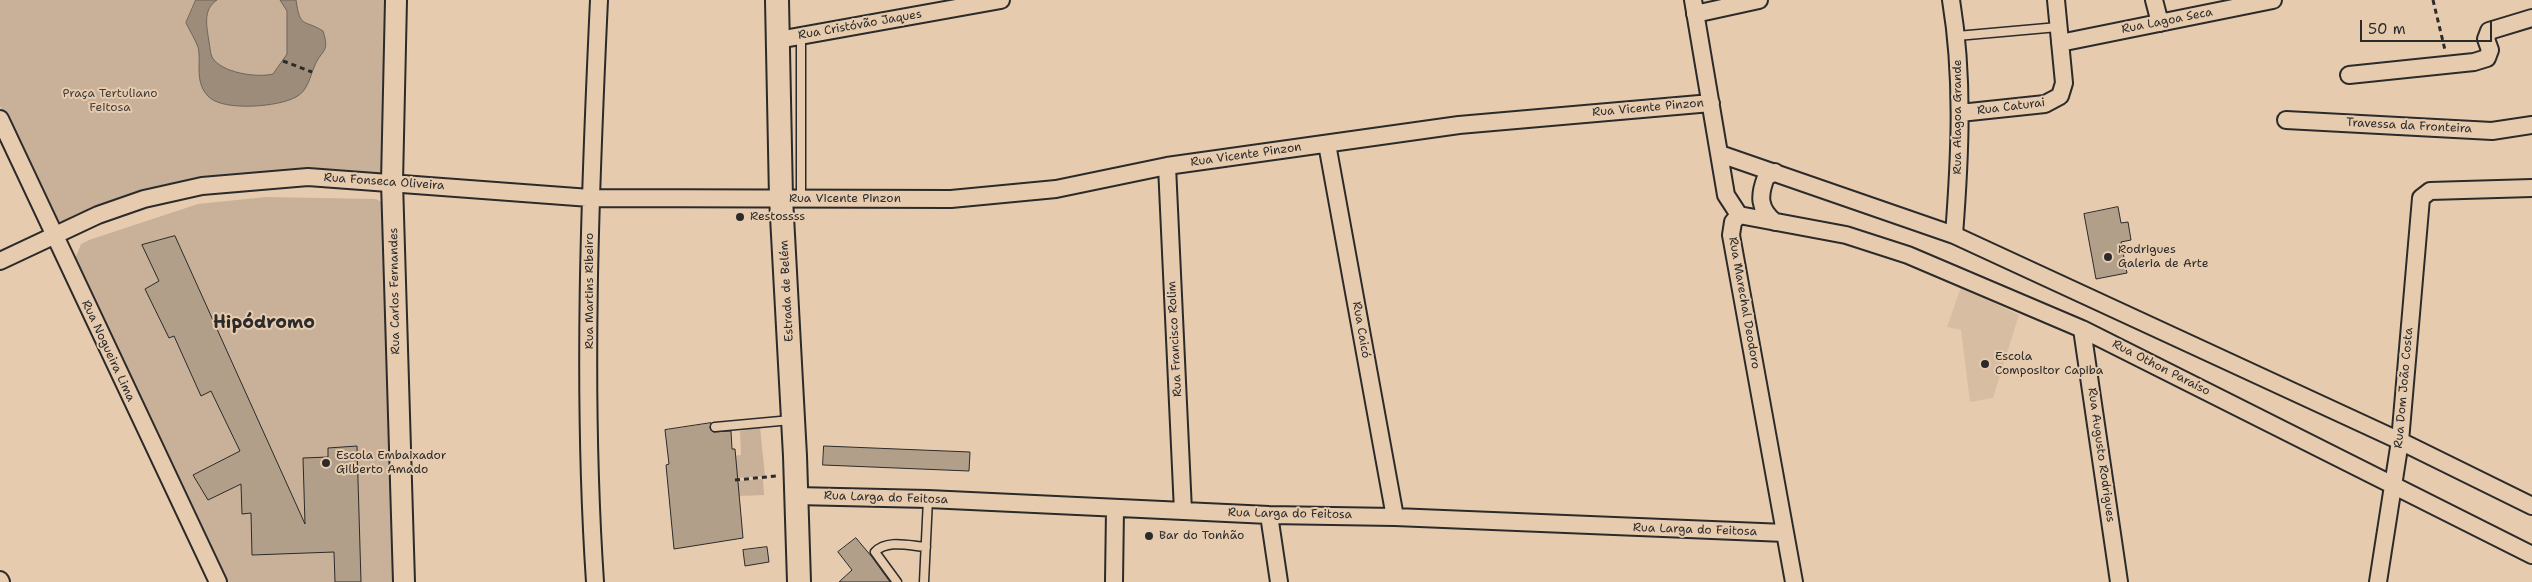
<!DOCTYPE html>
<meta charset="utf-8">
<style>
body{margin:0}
#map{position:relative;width:2532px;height:582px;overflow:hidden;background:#e7cbae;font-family:"Shantell Sans",sans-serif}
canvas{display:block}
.scale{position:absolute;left:2360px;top:20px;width:132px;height:22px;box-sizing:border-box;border:2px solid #2b2b2b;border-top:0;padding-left:6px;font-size:15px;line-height:18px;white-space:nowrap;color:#2b2b2b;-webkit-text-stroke:4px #e7cbae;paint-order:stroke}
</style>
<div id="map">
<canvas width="2532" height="582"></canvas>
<div class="scale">50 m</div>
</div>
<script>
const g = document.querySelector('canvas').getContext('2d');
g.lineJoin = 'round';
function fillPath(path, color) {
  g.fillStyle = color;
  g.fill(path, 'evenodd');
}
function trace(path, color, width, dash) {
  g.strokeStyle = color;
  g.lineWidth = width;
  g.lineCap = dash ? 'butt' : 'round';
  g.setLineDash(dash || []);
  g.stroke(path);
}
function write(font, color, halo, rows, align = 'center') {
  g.font = font + ' "Shantell Sans",sans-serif';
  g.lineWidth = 4;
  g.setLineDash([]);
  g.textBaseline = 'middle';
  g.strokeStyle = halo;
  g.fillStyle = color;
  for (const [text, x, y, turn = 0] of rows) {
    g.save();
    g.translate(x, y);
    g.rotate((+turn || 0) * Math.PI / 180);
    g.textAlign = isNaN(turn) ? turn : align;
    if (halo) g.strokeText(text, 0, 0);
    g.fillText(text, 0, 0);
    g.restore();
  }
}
fillPath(new Path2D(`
 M1961,287L2019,315L1993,398L1970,402L1961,330L1947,327Z`), '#d7bea3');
fillPath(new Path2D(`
 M0,0H390L383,171L379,175L244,178L64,224L55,219L48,208L0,106Z
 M266,197L376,199L383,203L387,210L396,582H223L75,259L81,244L89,240L198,204Z
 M760,427L765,476L736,478L733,456L741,455L740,431Z
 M763,479L764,495L737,496V481Z`), '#c8b099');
const water = new Path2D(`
 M196,0H217C202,10 207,27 209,42C210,46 210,53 212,57C221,73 257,78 273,74L287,54V11L280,0H296C300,29 304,19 323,31C330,53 322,49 315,65C310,76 308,91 296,97C278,107 226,111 210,98C193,83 202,62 198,47C195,39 190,31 186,23Z`);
fillPath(water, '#9d8c7a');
trace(water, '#6f655a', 1);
const building = new Path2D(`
 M2118,207L2121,223L2128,222L2131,240L2121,242L2127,273L2096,279L2084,214Z
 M175,236L305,524L303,458L328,457V448L357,446L361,582H335L334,552L252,555L251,513L242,514L241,484L208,500L193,475L240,451L211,391L201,396L174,336L169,338L145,289L159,281L142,245Z
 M711,423L710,428L713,432L731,431L732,449H735L743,538L674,549L666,465L669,464L665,430Z
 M824,446L970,452L969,471L823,465Z
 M856,538L872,557L890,582H839L852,570L838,552Z
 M767,547L769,562L745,566L743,550Z`);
fillPath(building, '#b29f8a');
trace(building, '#2b2b2b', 1);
const service = new Path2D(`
 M1957,36L2058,27
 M801,198V36
 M715,427L791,420
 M897,582L875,552C887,539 910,546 926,547
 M924,582L928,499`);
const minor = new Path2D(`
 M1693,0L1726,195L1739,215
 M1951,0C1964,78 1960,157 1954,235
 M2154,0L2160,23
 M1695,14L1759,0
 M778,40L1001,0
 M2060,43L2273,0
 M2349,75L2474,62L2487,58L2490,50L2486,39L2489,31L2532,18
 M1960,113L2045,104L2060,96L2064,83L2056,0
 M0,119L218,582
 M2286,120L2492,131L2532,125
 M1327,144L1395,517
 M1720,154L1954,235L2400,441L2532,506
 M1167,166L1183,511
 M1739,215L1846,235L1908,255L2082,329L2532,555
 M1739,215L1733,222L1731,235L1794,582
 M1775,222C1758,209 1759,195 1766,177L1775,172
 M0,261L98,215L144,199L202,186L308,177L590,198L951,199L1056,189L1167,166L1459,125L1711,103
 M2082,329L2119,582
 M796,496L928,499L1269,515L1395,517L1785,533
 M1269,515L1279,582
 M0,580L1,582
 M595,582C582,389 590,193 599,0
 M1114,582L1115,509
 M2378,582L2400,441L2421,198L2430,191L2532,188`);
const tertiary = new Path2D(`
 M396,0L392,182L404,582`);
const secondary = new Path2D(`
 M777,0L781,198L795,456L799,582`);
trace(service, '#2b2b2b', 11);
trace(minor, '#2b2b2b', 20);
trace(tertiary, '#2b2b2b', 24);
trace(secondary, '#2b2b2b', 26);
trace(new Path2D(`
 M2433,0L2445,50
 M283,61L312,72
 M735,480L777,476`), '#2b2b2b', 3, [5, 4]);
trace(service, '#e7cbae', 8);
trace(minor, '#e7cbae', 16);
trace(tertiary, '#e7cbae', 20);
trace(secondary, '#e7cbae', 22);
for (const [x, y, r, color] of [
 [740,217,5,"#2b2b2b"],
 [2108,257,5,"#2b2b2b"],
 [1985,364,5,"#2b2b2b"],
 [326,463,5,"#2b2b2b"],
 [1149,536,5,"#2b2b2b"]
]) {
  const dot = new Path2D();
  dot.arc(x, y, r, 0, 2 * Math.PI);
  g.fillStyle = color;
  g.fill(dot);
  trace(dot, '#e7cbae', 2);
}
write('12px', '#2b2b2b', '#e7cbae', [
 ["Rua Lagoa Seca",2167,21,-11],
 ["Rua Cristóvão Jaques",860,25,-10],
 ["Rua Caturai",2011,107,-7],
 ["Rua Vicente Pinzon",1648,108,-5],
 ["Rua Alagoa Grande",1958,117,-90],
 ["Travessa da Fronteira",2409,126,3],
 ["Rua Vicente Pinzon",1246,155,-8],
 ["Rua Fonseca Oliveira",384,182,4],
 ["Rua Vicente Pinzon",845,199],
 ["Rua Carlos Fernandes",395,291,-91],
 ["Rua Martins Ribeiro",590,291,-90],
 ["Estrada de Belém",787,291,-93],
 ["Rua Marechal Deodoro",1744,303,80],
 ["Rua Caicó",1361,330,80],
 ["Rua Francisco Rolim",1175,339,-93],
 ["Rua Nogueira Lima",108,351,65],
 ["Rua Othon Paraíso",2161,368,27],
 ["Rua Dom João Costa",2404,388,-85],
 ["Rua Augusto Rodrigues",2101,455,82],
 ["Rua Larga do Feitosa",886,498,2],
 ["Rua Larga do Feitosa",1290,514,1],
 ["Rua Larga do Feitosa",1695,530,2]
]);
write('12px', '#433f3c', '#e7cbae', [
 ["Praça Tertuliano",110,94],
 ["Feitosa",110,108]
]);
write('12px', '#2b2b2b', '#e7cbae', [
 ["Restossss",750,217],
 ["Rodrigues",2118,250],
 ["Galeria de Arte",2118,264],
 ["Escola",1995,357],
 ["Compositor Capiba",1995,371],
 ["Escola Embaixador",336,456],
 ["Gilberto Amado",336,470],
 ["Bar do Tonhão",1159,536]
], 'left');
write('bold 18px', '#2b2b2b', '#e7cbae', [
 ["Hipódromo",264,323]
]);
</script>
